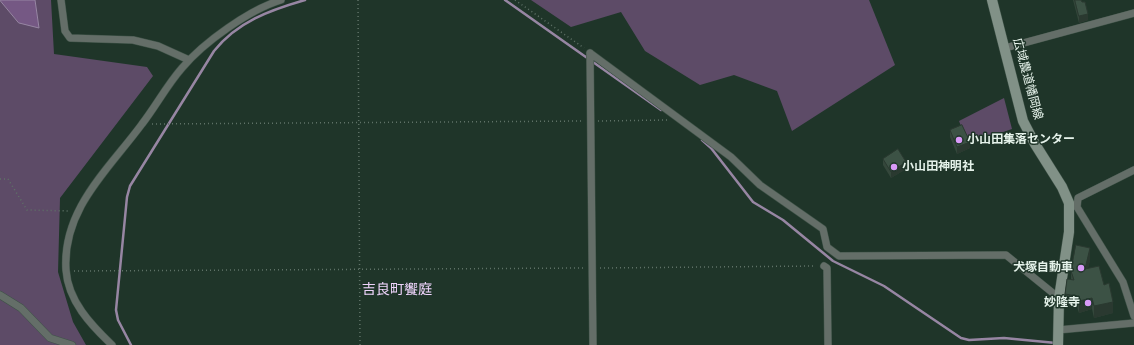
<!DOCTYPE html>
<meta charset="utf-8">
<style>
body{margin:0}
canvas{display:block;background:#1f3529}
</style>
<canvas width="1134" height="345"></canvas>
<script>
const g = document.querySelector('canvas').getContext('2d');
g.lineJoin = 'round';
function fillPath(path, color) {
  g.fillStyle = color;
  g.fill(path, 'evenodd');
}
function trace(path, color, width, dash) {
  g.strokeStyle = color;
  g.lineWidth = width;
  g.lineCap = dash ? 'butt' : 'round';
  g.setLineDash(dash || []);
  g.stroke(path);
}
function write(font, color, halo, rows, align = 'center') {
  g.font = font + ' "Nunito Sans","Noto Sans JP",sans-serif';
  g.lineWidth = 3;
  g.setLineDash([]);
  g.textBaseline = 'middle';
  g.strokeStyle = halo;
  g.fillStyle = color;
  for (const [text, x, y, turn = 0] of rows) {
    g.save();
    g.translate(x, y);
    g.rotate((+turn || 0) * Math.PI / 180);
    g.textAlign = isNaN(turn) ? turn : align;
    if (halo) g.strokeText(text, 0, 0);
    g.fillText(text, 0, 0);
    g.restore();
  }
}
fillPath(new Path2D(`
 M0,0H51L54,54L147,67L153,76L60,198L58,272L73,322L86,345H0Z
 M531,0H869L895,65L792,131L777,91L734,75L700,85L645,51L621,12L571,27Z
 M1004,98L1012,129L968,144L959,121Z`), '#5d4b67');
const water = new Path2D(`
 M0,0H35L39,28L19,23Z`);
fillPath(water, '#755884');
trace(water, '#9786a3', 1);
trace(new Path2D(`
 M505,0L661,110
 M702,140L711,148L753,202L783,220L833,261L884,286L961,338L969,340L1004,338L1056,343
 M131,345L118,320L116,310L127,197L130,186L214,51C237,22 270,10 305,0`), '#9786a3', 2.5);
const street = new Path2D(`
 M61,0L65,31L70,38L133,40L158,46L189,60
 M1005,48L1134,13
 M590,53L731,157L760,185L823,229L827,247L839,256L1006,255L1059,298
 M590,53L593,345
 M1069,203L1077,207L1123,282L1134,316
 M1077,207L1078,198L1134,170
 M824,266L827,268L828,345
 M0,295L21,308L50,338L72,345
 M1058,330L1134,323
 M112,345C91,325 68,301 66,270C62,209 109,169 142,124C156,106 167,85 182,68C204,42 249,10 281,0`);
const secondary = new Path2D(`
 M992,0L1023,121L1035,144L1062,187L1069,203V232L1059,298L1058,345`);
trace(street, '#3f5348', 8);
trace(secondary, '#3f5348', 11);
trace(new Path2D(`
 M358,0L360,345
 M515,0L584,48
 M598,121L667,120
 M152,124L583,121
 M0,179H8L27,210L70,211
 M600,268L816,266
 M74,271L584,268`), '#5f7267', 1.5, [1, 3]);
trace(street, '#646e68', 7);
trace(secondary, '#819187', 10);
fillPath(new Path2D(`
 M1073,0H1081L1088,20L1079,23Z
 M950,130L970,148L957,154L950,137Z
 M883,159L906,169L891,178L883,165Z
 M1090,260L1088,268L1104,285L1113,313L1094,318L1092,309L1079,313L1077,307L1065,306V294L1071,280V271Z`), '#34473b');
fillPath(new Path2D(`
 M1088,14V20L1079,23V16Z
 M970,142V148L957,154V147Z
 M906,162V169L891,178V172Z
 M1090,248V260L1085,280V269Z
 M1092,298V309L1079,313V301Z
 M1113,302V313L1094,318V306Z`), '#2a3930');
const building = new Path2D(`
 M1075,0H1081L1082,2H1085L1088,14L1079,16Z
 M962,125L970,142L957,147L950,130Z
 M898,149L906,162L891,172L883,159Z
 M1076,245L1090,248L1085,269L1099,266L1104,285L1109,283L1113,302L1094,306L1092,298L1079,301L1077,296L1065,294L1067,279L1074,280L1071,271Z`);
fillPath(building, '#3c5245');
trace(building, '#2a3930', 1);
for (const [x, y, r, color] of [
 [959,140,4,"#d99af8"],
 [894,167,4,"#d99af8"],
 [1081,268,4,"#d99af8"],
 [1088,303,4,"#d99af8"]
]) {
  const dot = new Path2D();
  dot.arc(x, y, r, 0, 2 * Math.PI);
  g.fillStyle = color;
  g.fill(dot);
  trace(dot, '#1f3529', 1.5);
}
write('12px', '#e5f2ea', '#1f3529', [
 ["広域農道幡岡線",1027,79,75]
]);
write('bold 12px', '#e5f2ea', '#1f3529', [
 ["小山田集落センター",967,140],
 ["小山田神明社",902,167],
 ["犬塚自動車",1073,268,"right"],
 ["妙隆寺",1080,303,"right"]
], 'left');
write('14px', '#edd3fa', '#1f3529', [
 ["吉良町饗庭",397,291]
]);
</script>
